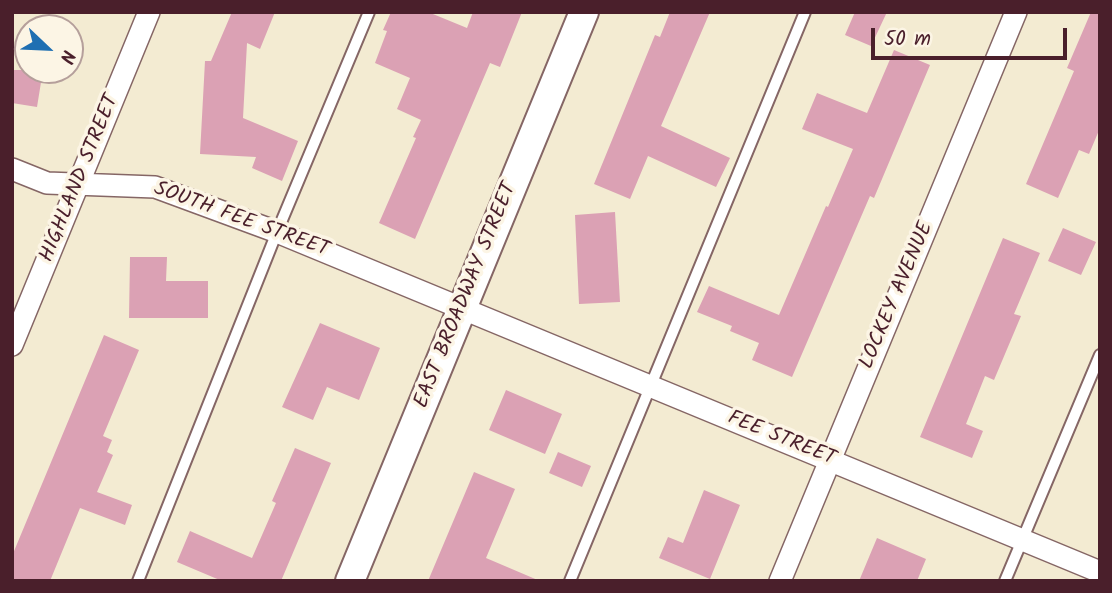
<!DOCTYPE html>
<style>
body{margin:0}
#map{position:relative;width:1112px;height:593px;overflow:hidden;background:#f3ebd2;font-family:Kalam,sans-serif}
canvas{display:block}
.frame{position:absolute;inset:0;border:14px solid #4a1f2b;pointer-events:none}
.north{position:absolute;left:14px;top:14px;width:70px;height:70px;box-sizing:border-box;background:#fcf5e5;border:2px solid #b59f9b;border-radius:50%;rotate:113deg;font-size:19px;font-weight:700;line-height:28px;text-align:center;color:#4a1f2b}
.north::after{content:'';display:block;margin:auto;width:24px;height:32px;background:#1f6fb2;clip-path:polygon(50% 0,100% 100%,50% 72%,0 100%)}
.scale{position:absolute;left:871px;top:28px;width:196px;height:32px;box-sizing:border-box;border:4px solid #4a1f2b;border-top:0;padding-left:9px;font-size:21px;line-height:24px;white-space:nowrap;color:#4a1f2b;-webkit-text-stroke:5px #fcf5e5;paint-order:stroke}
</style>
<div id="map">
<canvas width="1112" height="593"></canvas>
<div class="frame"></div>
<div class="north">N</div>
<div class="scale">50 m</div>
</div>
<script>
const g = document.querySelector('canvas').getContext('2d');
g.lineJoin = 'round';
function fillPath(path, color) {
  g.fillStyle = color;
  g.fill(path, 'evenodd');
}
function trace(path, color, width, dash) {
  g.strokeStyle = color;
  g.lineWidth = width;
  g.lineCap = dash ? 'butt' : 'round';
  g.setLineDash(dash || []);
  g.stroke(path);
}
function write(font, color, halo, rows, align = 'center') {
  g.font = font + ' Kalam,sans-serif';
  g.lineWidth = 7;
  g.setLineDash([]);
  g.textBaseline = 'middle';
  g.strokeStyle = halo;
  g.fillStyle = color;
  for (const [text, x, y, turn = 0] of rows) {
    g.save();
    g.translate(x, y);
    g.rotate((+turn || 0) * Math.PI / 180);
    g.textAlign = isNaN(turn) ? turn : align;
    if (halo) g.strokeText(text, 0, 0);
    g.fillText(text, 0, 0);
    g.restore();
  }
}
fillPath(new Path2D(`
 M232,12H275L260,49L247,43L243,118L298,141L282,181L252,168L256,157L200,154L205,61H211Z
 M391,12H428L467,28L473,12H522L500,67L490,63L415,239L379,223L416,138L413,137L421,120L397,109L410,78L375,63L387,31L383,30Z
 M670,12H710L661,126L730,158L716,187L648,156L630,199L594,184L655,35L660,37Z
 M855,12H887L871,46L845,35Z
 M1091,12H1100V128L1089,154L1079,150L1058,198L1026,184L1074,71L1067,68Z
 M894,50L930,65L874,198L870,196L792,377L752,360L759,343L730,331L732,326L697,312L709,286L779,315L826,206L828,207L853,149L802,129L817,93L867,113Z
 M12,70H43L37,107L12,103Z
 M615,212L620,302L579,304L575,215Z
 M1063,228L1096,242L1081,275L1048,261Z
 M1003,238L1040,253L1014,314L1021,316L994,380L985,376L966,424L983,431L972,458L920,437Z
 M130,257H167L166,281H208V318H129Z
 M320,323L380,348L359,400L327,387L313,420L282,407Z
 M104,335L139,350L103,436L112,440L107,452L113,455L97,492L132,505L125,525L80,508L50,581H12V556Z
 M506,390L562,414L545,454L489,430Z
 M295,448L331,463L281,581H222L177,562L190,531L252,558L276,503L272,501Z
 M558,452L591,466L582,487L549,473Z
 M474,472L515,489L486,558L540,581H428Z
 M704,490L740,505L710,579L659,558L668,537L683,543Z
 M877,538L926,559L917,581H859Z`), '#dba1b4');
const service = new Path2D(`
 M138,581L277,232L369,12
 M570,581L805,12
 M1005,581L1100,355`);
const minor = new Path2D(`
 M12,169L47,183L155,187L277,232L1100,572
 M12,345L149,12
 M780,581L1016,12`);
const tertiary = new Path2D(`
 M350,581L584,12`);
trace(service, '#856665', 14);
trace(minor, '#856665', 24);
trace(tertiary, '#856665', 32);
trace(service, '#fff', 10);
trace(minor, '#fff', 21);
trace(tertiary, '#fff', 28);
write('21px', '#4a1f2b', '#fcf5e5', [
 ["HIGHLAND STREET",81,179,-68],
 ["SOUTH FEE STREET",241,221,20],
 ["EAST BROADWAY STREET",467,296,-68],
 ["LOCKEY AVENUE",898,296,-67],
 ["FEE STREET",781,440,22]
]);
</script>
